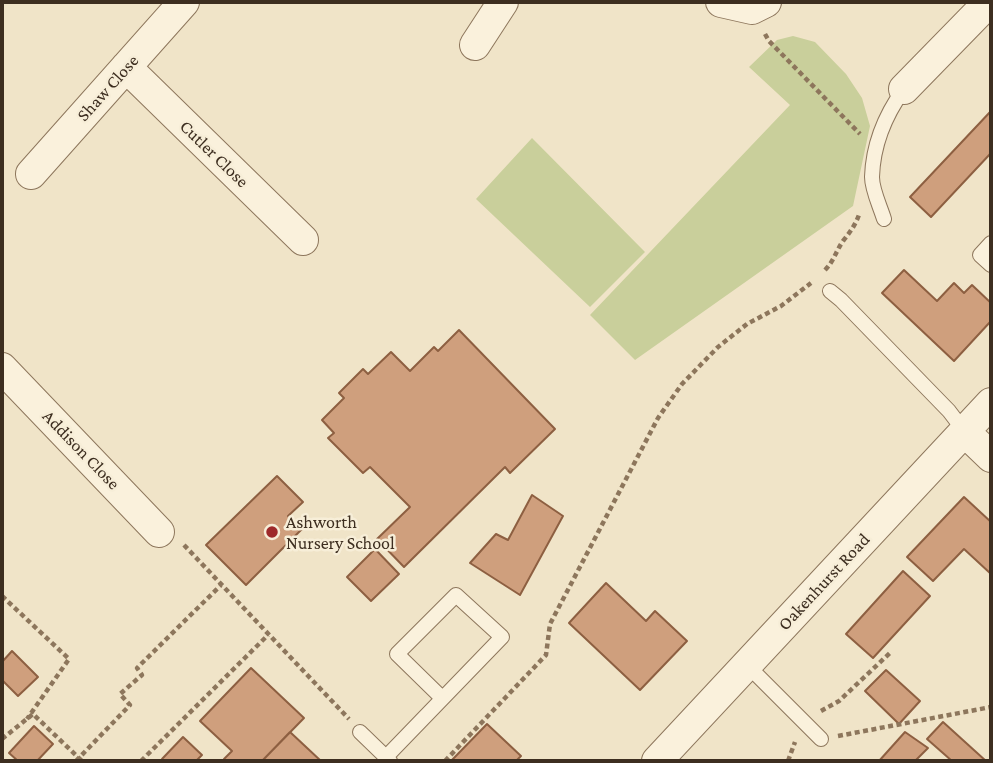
<!DOCTYPE html>
<style>
body{margin:0}
#map{position:relative;width:993px;height:763px;overflow:hidden;background:#f0e4c8;font-family:"Crimson Pro",serif}
canvas{display:block}
.frame{position:absolute;inset:0;border:4px solid #3d2e20;pointer-events:none}
</style>
<div id="map">
<canvas width="993" height="763"></canvas>
<div class="frame"></div>
</div>
<script>
const g = document.querySelector('canvas').getContext('2d');
g.lineJoin = 'round';
function fillPath(path, color) {
  g.fillStyle = color;
  g.fill(path, 'evenodd');
}
function trace(path, color, width, dash) {
  g.strokeStyle = color;
  g.lineWidth = width;
  g.lineCap = dash ? 'butt' : 'round';
  g.setLineDash(dash || []);
  g.stroke(path);
}
function write(font, color, halo, rows, align = 'center') {
  g.font = font + ' "Crimson Pro",serif';
  g.lineWidth = 5;
  g.setLineDash([]);
  g.textBaseline = 'middle';
  g.strokeStyle = halo;
  g.fillStyle = color;
  for (const [text, x, y, turn = 0] of rows) {
    g.save();
    g.translate(x, y);
    g.rotate((+turn || 0) * Math.PI / 180);
    g.textAlign = isNaN(turn) ? turn : align;
    if (halo) g.strokeText(text, 0, 0);
    g.fillText(text, 0, 0);
    g.restore();
  }
}
fillPath(new Path2D(`
 M793,36L815,42L846,74L862,98L870,126L853,206L635,360L590,315L790,105L749,67L777,40Z
 M532,138L645,252L590,307L476,199Z`), '#c9cf9b');
const building = new Path2D(`
 M991,111V153L931,217L910,197Z
 M904,270L937,301L954,283L964,293L972,285L991,303V321L954,361L882,293Z
 M459,330L555,429L510,473L505,467L404,567L377,539L410,507L370,467L363,473L328,438L334,433L322,420L344,398L339,393L363,369L368,374L391,352L410,371L434,347L438,351Z
 M277,476L303,502L288,516L302,529L246,585L206,545Z
 M532,495L563,516L520,595L470,563L496,534L508,540Z
 M964,497L991,522V574L964,549L933,581L907,557Z
 M375,549L399,574L371,601L347,577Z
 M903,571L930,596L873,658L846,634Z
 M606,583L646,621L655,611L687,641L640,690L569,623Z
 M12,651L38,677L18,696L2,680V662Z
 M251,668L304,718L262,761H226L224,759L232,751L200,721Z
 M886,670L920,701L899,724L865,691Z
 M943,722L986,761H952L927,739Z
 M487,724L521,756L516,761H451Z
 M34,726L53,744L37,761H18L9,753Z
 M290,732L321,761H262Z
 M905,732L928,748L915,761H879Z
 M183,737L202,755L196,761H165L162,759Z`);
fillPath(building, '#cf9f7d');
trace(building, '#8d5f41', 2);
const lane = new Path2D(`
 M884,219C880,206 872,190 872,177C873,145 886,114 904,89
 M991,243L980,255L991,265
 M830,291L841,300L949,411L965,432
 M746,664L821,739
 M360,732L390,761
 M386,757L502,637L456,595L397,654L442,698`);
const street = new Path2D(`
 M721,2L752,9L766,2
 M475,45L503,2
 M126,67L303,240
 M904,89L989,2
 M31,174L184,2
 M2,368L159,532
 M965,432L991,457
 M657,761L991,403`);
trace(lane, '#8d765c', 16);
trace(street, '#8d765c', 32);
trace(new Path2D(`
 M765,34L769,41L860,134
 M825,270C834,261 836,251 843,241C851,231 856,224 860,212
 M184,545L349,719
 M2,596L69,659L27,719
 M821,711L839,701L892,651
 M838,736L991,707
 M2,739L33,714L82,761
 M76,761L130,705L120,694L142,675L137,668L221,585
 M141,761L268,635
 M445,761L546,655L550,624L658,418L682,384L718,347L747,324L781,306L811,283
 M788,761L795,742`), '#8d765c', 4.5, [5, 3.5]);
trace(lane, '#faf1dc', 14);
trace(street, '#faf1dc', 30);
for (const [x, y, r, color] of [
 [272,532,7,"#9e2a2b"]
]) {
  const dot = new Path2D();
  dot.arc(x, y, r, 0, 2 * Math.PI);
  g.fillStyle = color;
  g.fill(dot);
  trace(dot, '#f7eed8', 2.5);
}
write('18px', '#3d2e20', '#f7eed8', [
 ["Shaw Close",108,88,-48],
 ["Cutler Close",214,154,44],
 ["Addison Close",81,450,46],
 ["Oakenhurst Road",824,582,-47]
]);
write('18px', '#3d2e20', '#f7eed8', [
 ["Ashworth",286,522],
 ["Nursery School",286,543]
], 'left');
</script>
